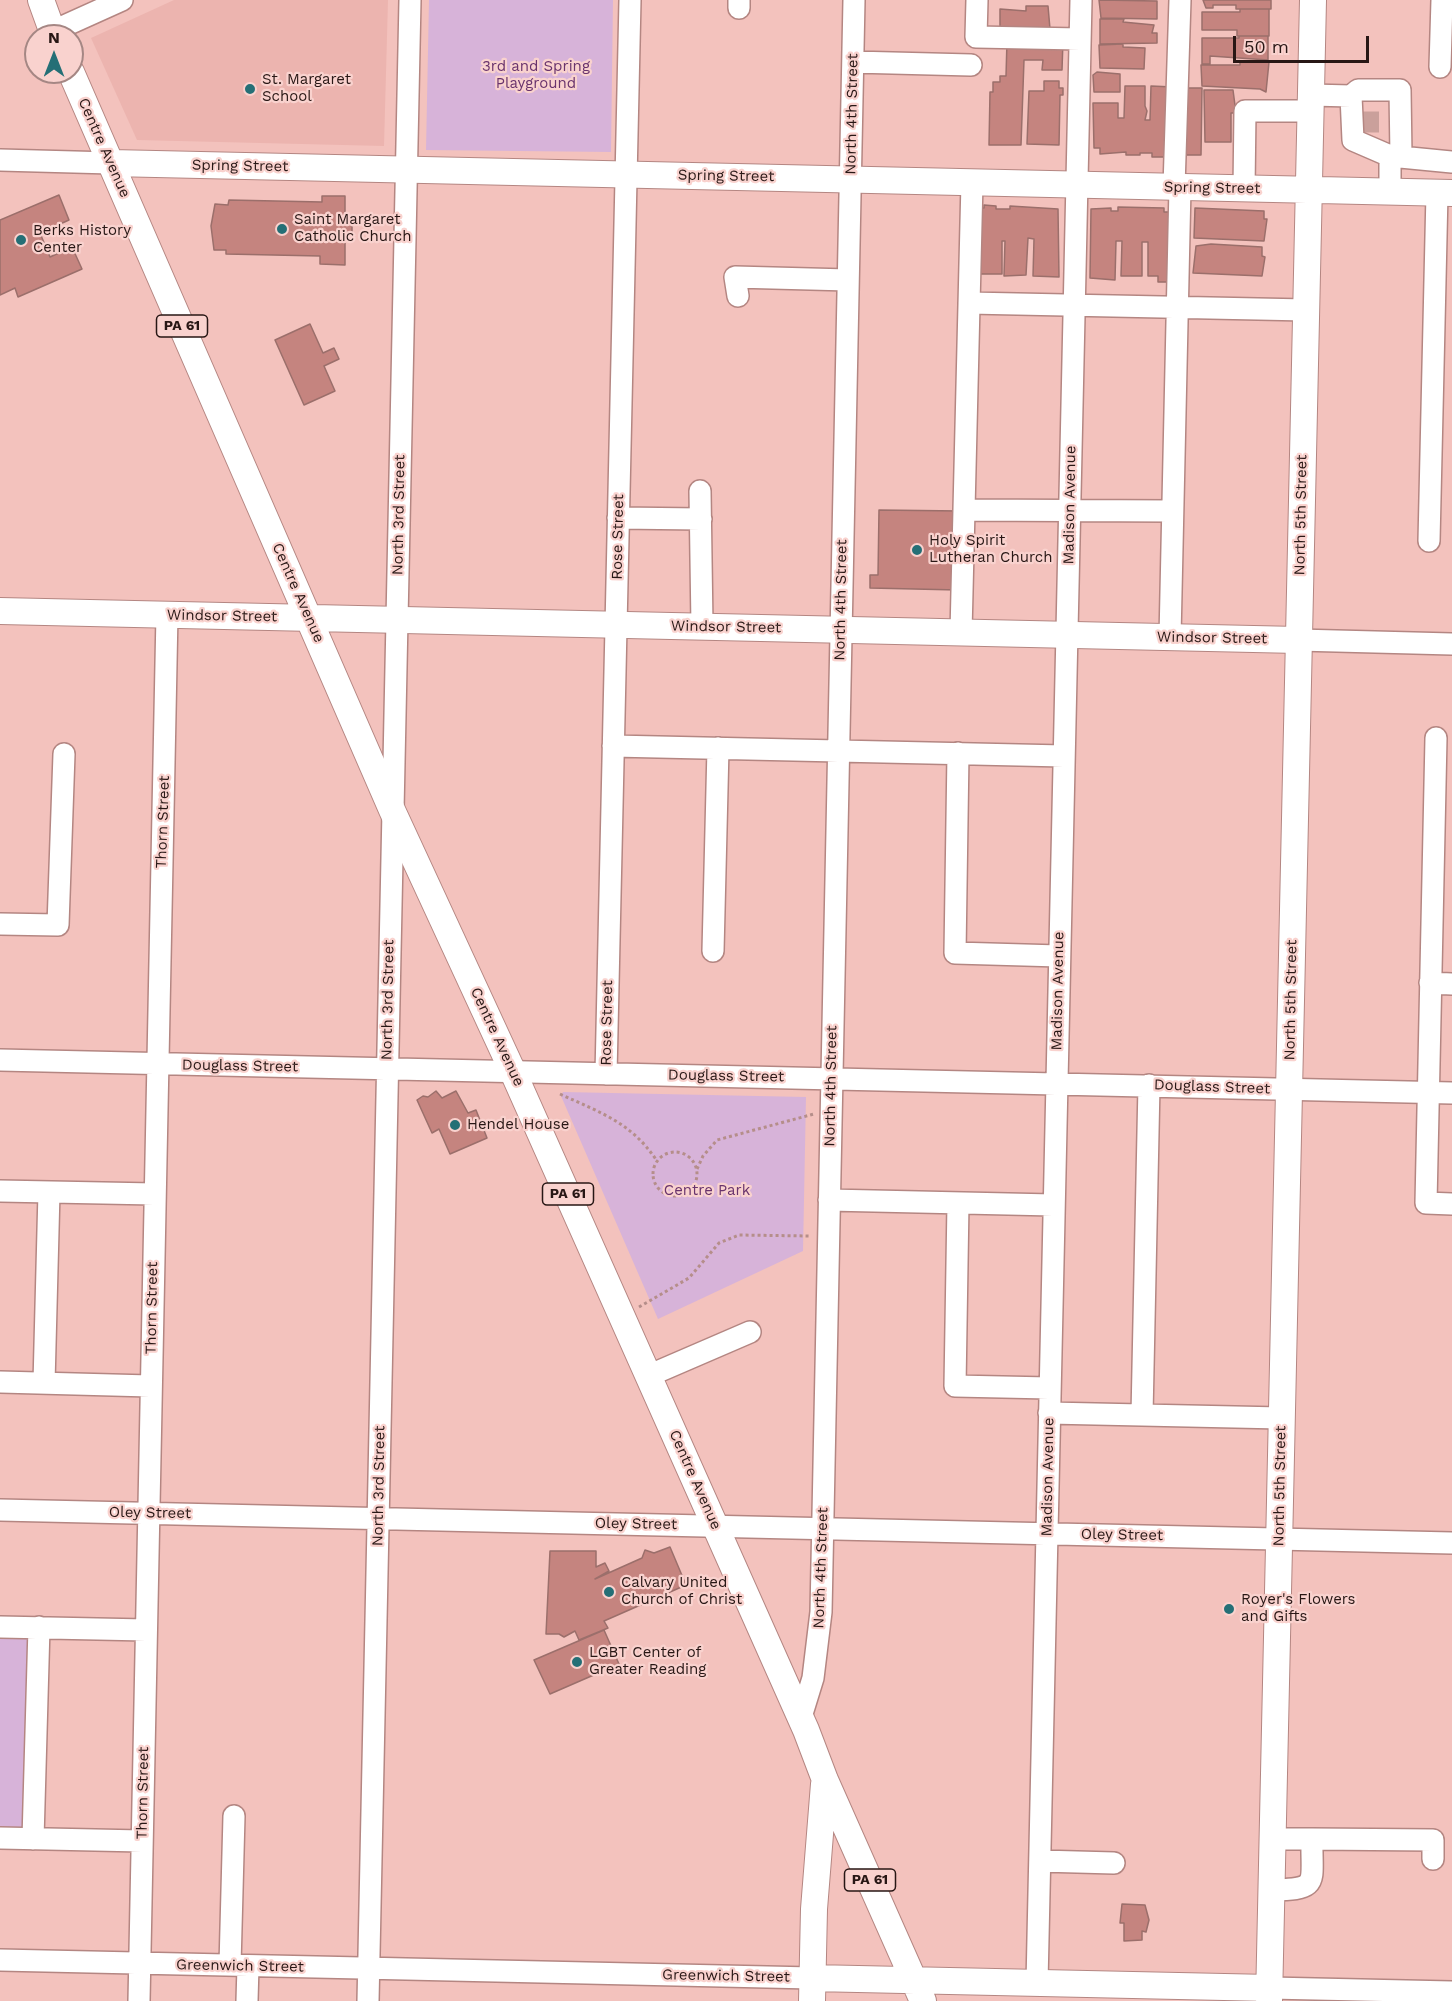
<!DOCTYPE html>
<style>
body{margin:0}
#map{position:relative;width:1452px;height:2001px;overflow:hidden;background:#f3c2bd;font-family:"Work Sans",sans-serif}
canvas{display:block}
.north{position:absolute;left:24px;top:24px;width:60px;height:60px;box-sizing:border-box;background:#f9d2ce;border:2px solid #a58784;border-radius:50%;rotate:0deg;font-size:16px;font-weight:700;line-height:24px;text-align:center;color:#281715}
.north::after{content:'';display:block;margin:auto;width:21px;height:27px;background:#256f76;clip-path:polygon(50% 0,100% 100%,50% 72%,0 100%)}
.scale{position:absolute;left:1233px;top:36px;width:136px;height:27px;box-sizing:border-box;border:3px solid #281715;border-top:0;padding-left:8px;font-size:18px;line-height:21px;white-space:nowrap;color:#281715;-webkit-text-stroke:4px #f9d2ce;paint-order:stroke}
</style>
<div id="map">
<canvas width="1452" height="2001"></canvas>
<div class="north">N</div>
<div class="scale">50 m</div>
</div>
<script>
const g = document.querySelector('canvas').getContext('2d');
g.lineJoin = 'round';
function fillPath(path, color) {
  g.fillStyle = color;
  g.fill(path, 'evenodd');
}
function trace(path, color, width, dash) {
  g.strokeStyle = color;
  g.lineWidth = width;
  g.lineCap = dash ? 'butt' : 'round';
  g.setLineDash(dash || []);
  g.stroke(path);
}
function write(font, color, halo, rows, align = 'center') {
  g.font = font + ' "Work Sans",sans-serif';
  g.lineWidth = 4.5;
  g.setLineDash([]);
  g.textBaseline = 'middle';
  g.strokeStyle = halo;
  g.fillStyle = color;
  for (const [text, x, y, turn = 0] of rows) {
    g.save();
    g.translate(x, y);
    g.rotate((+turn || 0) * Math.PI / 180);
    g.textAlign = isNaN(turn) ? turn : align;
    if (halo) g.strokeText(text, 0, 0);
    g.fillText(text, 0, 0);
    g.restore();
  }
}
fillPath(new Path2D(`
 M174,0H388L384,146L137,140L91,38Z`), '#ecb4af');
fillPath(new Path2D(`
 M429,0H613L611,152L426,150Z
 M563,1092L806,1097L803,1251L658,1319L561,1096Z
 M0,1633H31L28,1830H0Z`), '#d7b3d9');
const building = new Path2D(`
 M1099,0L1157,1V19L1101,18Z
 M1203,0H1271V9H1236V5H1213V8H1206Z
 M1026,6H1048L1050,29L1000,28V9L1026,11Z
 M1240,9H1269V36H1237V30H1202V12H1240Z
 M1100,19H1124L1123,22L1154,25L1152,33H1157V43L1100,44Z
 M1239,36H1268V60L1210,56V64H1202V38H1239Z
 M1063,40L1062,70H1042L1043,60H1024L1021,145H989L990,92H993V82H1000V76H1006L1007,41Z
 M1123,44V47L1145,48L1144,69L1100,68L1099,45Z
 M1240,61L1269,62L1266,92L1260,89L1202,86L1201,65H1240Z
 M1097,72L1120,74V92H1094L1093,75Z
 M1044,81H1059V88H1063V95H1060L1059,145L1027,144L1029,91H1044Z
 M1125,86H1145V106L1147,111L1145,120H1150L1151,86L1173,87L1167,157H1152V153H1140V155H1126V152L1100,154V148H1094L1093,103H1118V118H1124Z
 M1184,88H1202L1201,155H1183Z
 M1204,90H1233L1236,113H1231V142H1205Z
 M59,195L69,220L40,233L50,257L72,247L82,269L18,297L15,288L0,295V220Z
 M322,196H345V216L352,227V232L345,240V265L320,264V256L226,254V250H214L211,226L215,204L228,205L229,200L322,202Z
 M984,205L996,206V209H1010V206L1058,209L1059,277L1033,276L1034,239L1028,238L1026,275L1004,276L1005,241H1002V274H975L974,208H984Z
 M1118,207L1164,208V212H1172L1171,282H1158V276H1148V242H1142V276H1121L1122,241H1116L1115,280L1090,278L1091,209L1111,208V211H1118Z
 M1195,208L1264,211V219H1267L1264,241L1194,238Z
 M1211,244L1262,247V256L1265,257L1262,276L1193,273L1196,246Z
 M310,324L323,353L334,348L339,359L324,366L335,391L304,405L275,340Z
 M879,510L960,511L958,590L870,588V575H878Z
 M436,1091L442,1098L456,1091L468,1113L476,1110L487,1138L450,1154L439,1129L432,1133L417,1100L423,1096L428,1097Z
 M670,1547L686,1585L604,1621L608,1628L579,1640L575,1631L564,1637L559,1634H546L550,1551H596V1567L605,1563L609,1571L595,1579L642,1558L645,1550L654,1553Z
 M604,1630L619,1664L550,1694L534,1660Z
 M1122,1904L1145,1905L1149,1920L1146,1932L1142,1931V1940L1124,1941V1923H1120Z`);
fillPath(building, '#c5847f');
trace(building, '#9b6f6b', 1.5);
trace(new Path2D(`
 M1358,122H1380`), '#caa09b', 21, [21, 10]);
const minor = new Path2D(`
 M977,0L976,37L1080,39
 M739,8V0
 M51,32L122,0
 M853,62L971,65
 M1440,67L1442,0
 M1311,95L1351,96L1353,140L1390,156V192
 M1351,96L1358,90H1400L1401,156
 M1390,156L1452,162
 M0,160L111,163
 M1174,187L1180,0
 M1244,189L1245,111H1311
 M738,296L735,277L848,280
 M969,303L1306,310
 M700,491L702,626
 M964,510L1172,511
 M618,518L701,519
 M1429,541L1437,193
 M961,632L972,182
 M1170,637L1180,187
 M1298,640L1452,644
 M1436,738L1426,1203L1452,1204
 M613,746L1064,756
 M958,753L955,953L1059,956
 M0,924L58,925L64,754
 M713,951L718,748
 M1430,983L1452,984
 M0,1060L1452,1093
 M606,1074L630,0
 M0,1191L154,1194
 M829,1200L1053,1205
 M958,1203L955,1386L1049,1388
 M648,1376L750,1332
 M0,1382L150,1386
 M44,1383L49,1192
 M1049,1413L1281,1418
 M1142,1415L1149,1085
 M0,1510L1452,1543
 M0,1627L146,1630
 M801,1717L813,1678L821,1612L854,0
 M0,1838L142,1841
 M33,1839L39,1627
 M1273,1839H1312
 M1040,1861L1114,1863
 M1272,1890C1321,1889 1311,1884 1312,1839L1433,1840V1859
 M0,1960L812,1978
 M230,1965L234,1816
 M1037,1983L1081,0
 M1270,1988L1452,1992
 M139,2001L167,614
 M247,2001L248,1966
 M368,2001L410,0`);
const major = new Path2D(`
 M41,0L54,36
 M71,72L392,810L513,1072L806,1730L825,1780L923,2001
 M111,163L1452,193
 M0,611L1298,640
 M812,1978L1270,1988
 M812,2001L814,1909L824,1784
 M1269,2001L1313,0`);
trace(minor, '#b48682', 24);
trace(major, '#b48682', 28);
trace(new Path2D(`
 M560,1094C601,1113 631,1122 657,1161
 M653 1174a22 22 0 1 1 44 0a22 22 0 1 1-44 0Z
 M697,1169L703,1156L717,1140L814,1114
 M639,1307L689,1278L719,1243L739,1235L811,1236`), '#b58e8a', 3, [3, 3]);
trace(minor, '#fff', 21);
trace(major, '#fff', 26);
for (const [x, y, r, color] of [
 [250,89,6,"#256f76"],
 [282,229,6,"#256f76"],
 [21,240,6,"#256f76"],
 [917,550,6,"#256f76"],
 [455,1125,6,"#256f76"],
 [609,1592,6,"#256f76"],
 [1229,1609,6,"#256f76"],
 [577,1662,6,"#256f76"]
]) {
  const dot = new Path2D();
  dot.arc(x, y, r, 0, 2 * Math.PI);
  g.fillStyle = color;
  g.fill(dot);
  trace(dot, '#f9d2ce', 2);
}
for (const [x, y, w] of [
 [182,326,51],
 [568,1194,51],
 [870,1880,51]
]) {
  const box = new Path2D();
  box.roundRect(x - w / 2, y - 11, w, 22, 4.5);
  g.fillStyle = '#f9d2ce';
  g.fill(box);
  trace(box, '#281715', 1.5);
}
write('bold 14px', '#281715', null, [
 ["PA 61",182,326],
 ["PA 61",568,1194],
 ["PA 61",870,1880]
]);
write('15px', '#69336d', '#f9d2ce', [
 ["3rd and Spring",536,67],
 ["Playground",536,84],
 ["Centre Park",707,1191]
]);
write('15px', '#281715', '#f9d2ce', [
 ["St. Margaret",262,80],
 ["School",262,97],
 ["Saint Margaret",294,220],
 ["Catholic Church",294,237],
 ["Berks History",33,231],
 ["Center",33,248],
 ["Holy Spirit",929,541],
 ["Lutheran Church",929,558],
 ["Hendel House",467,1125],
 ["Calvary United",621,1583],
 ["Church of Christ",621,1600],
 ["Royer's Flowers",1241,1600],
 ["and Gifts",1241,1617],
 ["LGBT Center of",589,1653],
 ["Greater Reading",589,1670]
], 'left');
write('15px', '#281715', '#f9d2ce', [
 ["North 4th Street",852,114,-89],
 ["Centre Avenue",104,148,66],
 ["Spring Street",240,166,1],
 ["Spring Street",726,176,1],
 ["Spring Street",1212,188,1],
 ["Madison Avenue",1070,505,-89],
 ["North 3rd Street",399,515,-89],
 ["North 5th Street",1301,515,-89],
 ["Rose Street",618,537,-89],
 ["Centre Avenue",298,593,66],
 ["North 4th Street",841,600,-89],
 ["Windsor Street",222,616,1],
 ["Windsor Street",726,627,1],
 ["Windsor Street",1212,638,1],
 ["Thorn Street",163,822,-88],
 ["Madison Avenue",1058,991,-89],
 ["North 3rd Street",388,1000,-89],
 ["North 5th Street",1291,1000,-89],
 ["Rose Street",607,1023,-89],
 ["Centre Avenue",497,1037,65],
 ["Douglass Street",240,1066,1],
 ["Douglass Street",726,1076,1],
 ["North 4th Street",831,1086,-89],
 ["Douglass Street",1212,1087,2],
 ["Thorn Street",152,1308,-89],
 ["Madison Avenue",1048,1477,-89],
 ["Centre Avenue",695,1480,66],
 ["North 3rd Street",379,1486,-89],
 ["North 5th Street",1280,1486,-89],
 ["Oley Street",150,1513,1],
 ["Oley Street",636,1524,1],
 ["Oley Street",1122,1535,1],
 ["North 4th Street",821,1568,-88],
 ["Thorn Street",143,1793,-89],
 ["Greenwich Street",240,1966,1],
 ["Greenwich Street",726,1976,1]
]);
</script>
